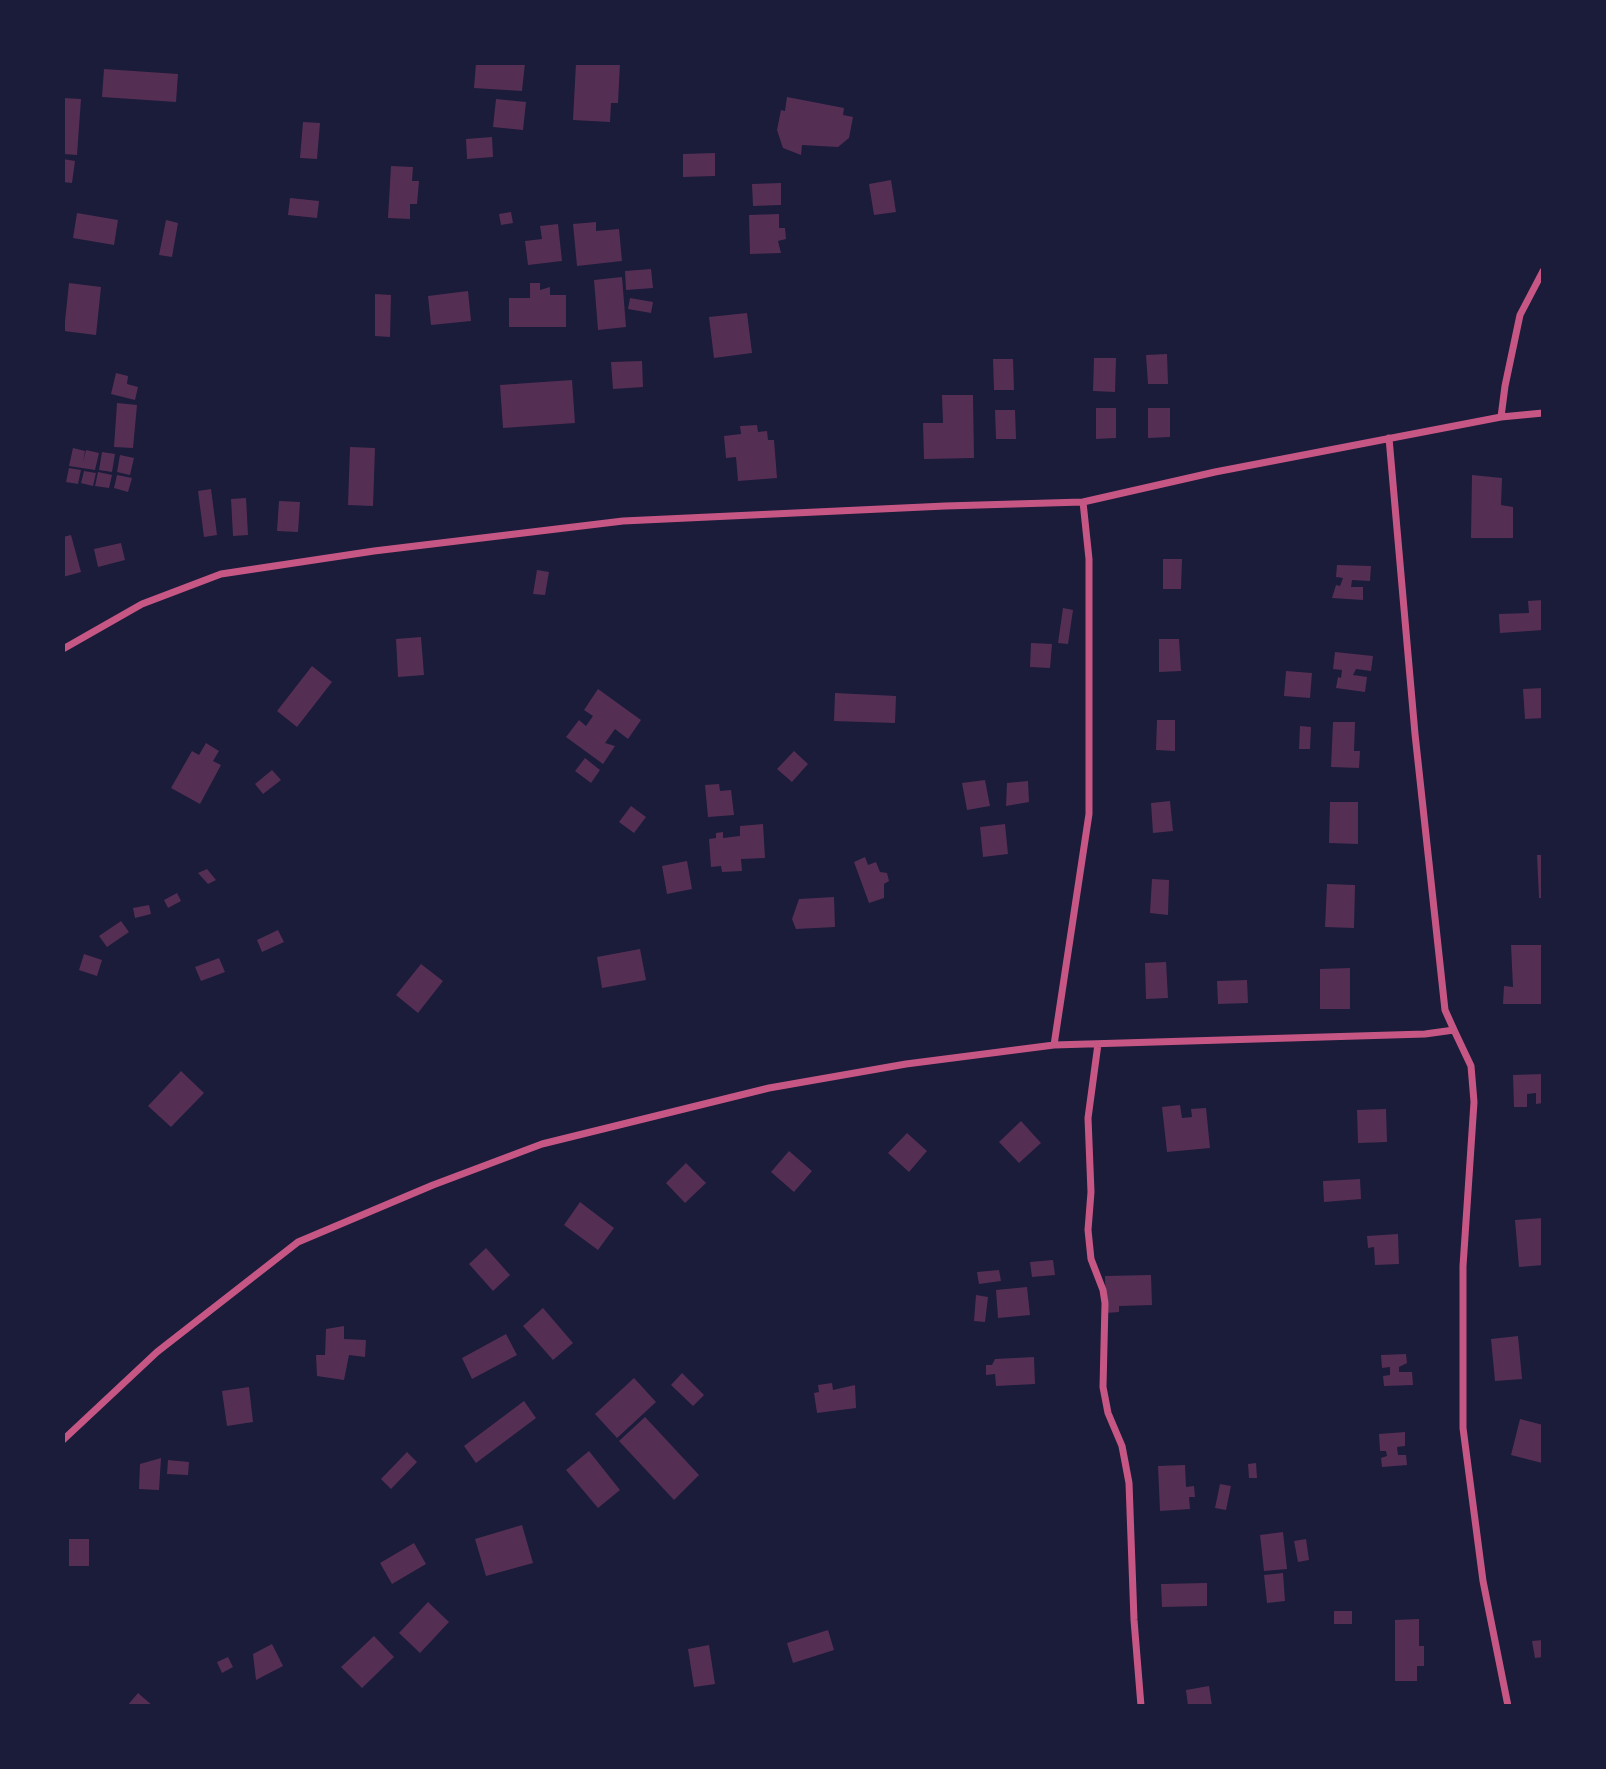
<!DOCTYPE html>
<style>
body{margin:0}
#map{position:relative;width:1606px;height:1769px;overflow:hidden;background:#1b1b3a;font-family:Quicksand,sans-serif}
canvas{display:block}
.frame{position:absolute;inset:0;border:65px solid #1b1b3a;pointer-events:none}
</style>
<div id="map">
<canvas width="1606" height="1769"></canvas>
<div class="frame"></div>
</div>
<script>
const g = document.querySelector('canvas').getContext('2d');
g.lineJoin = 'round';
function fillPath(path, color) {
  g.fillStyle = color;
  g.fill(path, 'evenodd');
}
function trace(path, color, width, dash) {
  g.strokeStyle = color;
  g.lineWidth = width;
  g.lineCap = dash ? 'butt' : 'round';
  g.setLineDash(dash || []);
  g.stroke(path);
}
fillPath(new Path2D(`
 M476,63H525L522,91L474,88Z
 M576,63H620L618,103H611L610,122L573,120Z
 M104,69L178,74L176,102L102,97Z
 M787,97L844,108L843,115L853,117L849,138L838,147L802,145L801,155L783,148L777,130L781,110L785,111Z
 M63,98L81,99L77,155L63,154Z
 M496,99L526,102L523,130L493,127Z
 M303,122L320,123L317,159L300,158Z
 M492,137L493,157L467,159L466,139Z
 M715,153V176L683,177V154Z
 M63,159L75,161L72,183L63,182Z
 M391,166L413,167L412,181H419L417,204H410V219L388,218Z
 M891,180L896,212L874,215L869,184Z
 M781,183V205L753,206L752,184Z
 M290,198L319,201L317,218L288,215Z
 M511,212L513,223L501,225L499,214Z
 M77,213L118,220L114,245L73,238Z
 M779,214V228H785L786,239L778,241L781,253L750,254L749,215Z
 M166,220L178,223L172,257L159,255Z
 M596,222V231L619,229L622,261L577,266L573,224Z
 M558,224L562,261L528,265L525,241L542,239L540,226Z
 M651,269L653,288L626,290L625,271Z
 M622,277L626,327L598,330L594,280Z
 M69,283L101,287L96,335L64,331Z
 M530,283H540V290L550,287V295H566V327H509V298H530Z
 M468,291L471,321L431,325L428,296Z
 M375,294L391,295L390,337L375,336Z
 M630,298L653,302L651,313L628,309Z
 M747,313L752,353L714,358L709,317Z
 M1167,354L1168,384H1148L1146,355Z
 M1094,358H1116L1115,392L1093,391Z
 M993,359H1013L1014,390H994Z
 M642,361L643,387L613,389L611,362Z
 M116,373L128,376L127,384L138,387L135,400L111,394Z
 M572,380L575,423L503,428L500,385Z
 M942,395H973L974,458L924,459L923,423H943Z
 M117,403L137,405L133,448L114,447Z
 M1096,408H1116V438L1096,439Z
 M1148,408H1170V437L1148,438Z
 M995,410H1015L1016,439H996Z
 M757,425L758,432L767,431L768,440H774L777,478L738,481L736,457L726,458L724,436L741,434L740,426Z
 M350,447L375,448L373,506L348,505Z
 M73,448L85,451L83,462L86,450L99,453L95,470L69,466Z
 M102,452L115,454L112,472L99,470Z
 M120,455L134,458L130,475L117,472Z
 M69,468L81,470L78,484L66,482Z
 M84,471L96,473L93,486L81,483Z
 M98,472L112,475L109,488L95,486Z
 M117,475L132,478L128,492L114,488Z
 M1472,475L1502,478L1501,505L1513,507V538H1471Z
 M211,489L217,535L204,537L198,491Z
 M246,498L248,535L233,536L231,499Z
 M279,501L300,502L298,532L277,531Z
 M71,535L81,572L63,577V537Z
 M121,543L125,560L98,567L94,549Z
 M1163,559H1182L1181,589H1163Z
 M1337,565L1371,566L1370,581L1352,580L1351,587H1363V600L1332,598L1336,585L1340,586L1343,578L1336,577Z
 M537,570L549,572L545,595L533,594Z
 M1543,600V630L1500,633L1499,614L1529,613L1528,601Z
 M1063,608L1073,610L1068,644L1058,643Z
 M421,637L424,675L398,677L396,639Z
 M1159,639H1179L1181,671L1159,672Z
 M1031,643L1052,644L1050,668L1030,667Z
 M1335,652L1373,656L1371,671L1356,669L1353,675L1367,677L1365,692L1336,688L1338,677L1341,678L1342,670L1333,669Z
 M312,666L332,682L297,727L277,711Z
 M1286,671L1312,673L1310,698L1284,696Z
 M1543,688V718L1525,719L1523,689Z
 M598,689L641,720L628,739L615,729L605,743L615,746L603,764L566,737L579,720L586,726L593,716L584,710Z
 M835,693L896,696L895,723L834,721Z
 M1157,720H1175V751L1156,750Z
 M1333,722H1355L1354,751H1360L1359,768L1331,767Z
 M1300,726L1311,727L1310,749H1299Z
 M206,743L219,751L213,761L221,765L200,804L171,788L192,751L199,755Z
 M794,751L808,764L792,782L777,769Z
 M585,758L600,770L591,783L575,771Z
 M272,770L281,780L263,794L255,784Z
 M985,780L990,806L967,810L962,783Z
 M1028,781L1029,802L1006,806L1007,783Z
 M719,784L720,791L731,790L734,815L708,817L705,785Z
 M1170,801L1173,831L1153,833L1151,803Z
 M1330,802H1358V844L1329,843Z
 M631,806L646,817L634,833L619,822Z
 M763,824L765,858L741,859L742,871L722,872L721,866L711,867L709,839L716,838V833L723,832V838L740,836V826Z
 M1005,824L1008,854L983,857L980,827Z
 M1537,855H1543V898H1539Z
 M865,857L868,865L876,862L880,872L887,873L889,881L884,884V898L869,903L854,862Z
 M687,861L692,889L667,894L662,866Z
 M207,869L216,880L208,884L198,873Z
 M1152,879L1169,880L1168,915L1150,913Z
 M1327,884L1355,885L1354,928L1325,927Z
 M177,893L181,901L168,908L164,900Z
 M834,897L835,927L796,929L792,919L799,899Z
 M149,905L151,914L135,918L133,908Z
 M121,921L129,932L107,947L99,936Z
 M278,930L284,942L262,952L257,940Z
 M1511,945H1541V992H1543V1004H1503L1504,986L1513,987Z
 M640,949L646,980L602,988L597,957Z
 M84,954L102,960L97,976L79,970Z
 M219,958L225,972L201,981L195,967Z
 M1166,962L1168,998L1146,999L1145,963Z
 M421,964L443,981L418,1013L396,995Z
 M1350,968V1009H1320V969Z
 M1247,980L1248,1003L1218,1004L1217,981Z
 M181,1071L204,1093L171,1127L148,1106Z
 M1543,1074V1103L1536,1104V1093L1527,1094V1107H1514L1513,1075Z
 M1180,1105L1182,1118L1192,1117L1191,1109L1206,1108L1210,1148L1167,1152L1162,1107Z
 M1386,1109L1387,1142L1358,1143L1357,1110Z
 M1021,1121L1041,1143L1019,1163L999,1142Z
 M907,1133L927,1151L909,1172L888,1153Z
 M789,1151L812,1171L794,1192L771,1172Z
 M686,1163L706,1183L685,1203L666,1183Z
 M1360,1179L1361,1199L1324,1202L1323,1181Z
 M580,1202L614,1228L598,1250L564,1225Z
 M1543,1218V1265L1519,1267L1515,1220Z
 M1398,1234L1399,1264L1375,1265L1374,1247L1368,1248L1367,1236Z
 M486,1248L510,1275L493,1291L469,1264Z
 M1053,1260L1055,1275L1032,1277L1030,1262Z
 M999,1270L1001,1281L979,1284L977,1272Z
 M1151,1275L1152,1305L1119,1306V1312L1106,1313L1105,1276Z
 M1027,1287L1030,1315L998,1318L996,1290Z
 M976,1295L988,1297L985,1322L974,1321Z
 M543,1308L573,1343L553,1360L523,1326Z
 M344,1326V1339L366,1340L365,1357L349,1355L344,1380L317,1376L316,1355H325L326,1329Z
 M506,1334L517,1355L472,1379L462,1358Z
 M1518,1336L1522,1379L1495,1381L1491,1339Z
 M1406,1354L1407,1363L1399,1367V1372H1412L1413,1385L1384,1386L1383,1376L1390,1375V1367L1382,1368L1381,1355Z
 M1034,1357L1035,1384L996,1386L995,1374L986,1375V1365H992L995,1359Z
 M682,1373L704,1395L693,1406L671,1385Z
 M634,1378L656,1402L617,1438L595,1414Z
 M832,1383L833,1390L855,1385L856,1408L817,1413L814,1393L819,1392L818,1385Z
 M249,1387L253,1422L227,1426L222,1391Z
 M524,1401L536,1418L476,1463L464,1446Z
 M645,1417L699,1475L674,1500L619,1441Z
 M1520,1419L1543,1425L1542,1463L1511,1455Z
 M1405,1432V1446L1397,1447L1398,1455H1406L1407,1465L1382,1467L1381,1458L1387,1456L1386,1451H1380L1379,1434Z
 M589,1451L620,1490L598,1508L566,1470Z
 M407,1452L417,1462L391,1489L381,1479Z
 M161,1458L159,1490L139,1489L140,1464Z
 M168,1460L189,1462L188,1475L167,1474Z
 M1256,1463L1257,1478H1249L1248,1464Z
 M1185,1465L1186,1487L1194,1486L1195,1497H1189L1190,1509L1160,1511L1158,1466Z
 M1220,1484L1231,1486L1226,1510L1215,1508Z
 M522,1525L533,1563L486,1576L475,1539Z
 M1283,1532L1287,1569L1264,1571L1260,1535Z
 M69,1539H89V1566H69Z
 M1306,1539L1309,1560L1298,1562L1294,1541Z
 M414,1543L426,1564L392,1584L380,1563Z
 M1283,1573L1285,1601L1267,1603L1264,1575Z
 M1207,1583V1606L1162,1607L1161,1584Z
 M428,1602L449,1622L420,1653L399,1633Z
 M1334,1611H1352V1624H1334Z
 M1419,1619V1646H1424V1666H1417V1681H1395V1620Z
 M828,1630L834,1650L793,1663L787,1643Z
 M374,1636L394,1657L362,1688L341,1667Z
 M1543,1640V1657L1535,1658L1532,1641Z
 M272,1644L283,1666L256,1680L253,1654Z
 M709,1645L715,1684L694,1687L688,1649Z
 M228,1657L233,1667L222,1673L217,1662Z
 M1209,1686L1212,1706H1188L1186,1690Z
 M138,1693L153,1706H127Z`), '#542f53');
trace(new Path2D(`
 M1501,417L1505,386L1520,315L1543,271
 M1389,438L1415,734L1445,1010L1454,1030
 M63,649L142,604L221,574L374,551L623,521L945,506L1083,502L1215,472L1501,417L1543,413
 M1098,1044L1088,1118L1091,1192L1088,1230L1091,1259L1103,1290L1105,1303L1103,1387L1108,1413L1122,1446L1129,1483L1134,1620L1141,1706
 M1054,1045L1425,1034L1454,1030L1471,1066L1474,1102L1463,1266V1428L1483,1581L1508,1706
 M63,1440L157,1352L298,1242L433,1185L542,1144L769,1088L906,1064L1054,1045L1089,814V559L1083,502`), '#c65784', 7);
</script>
